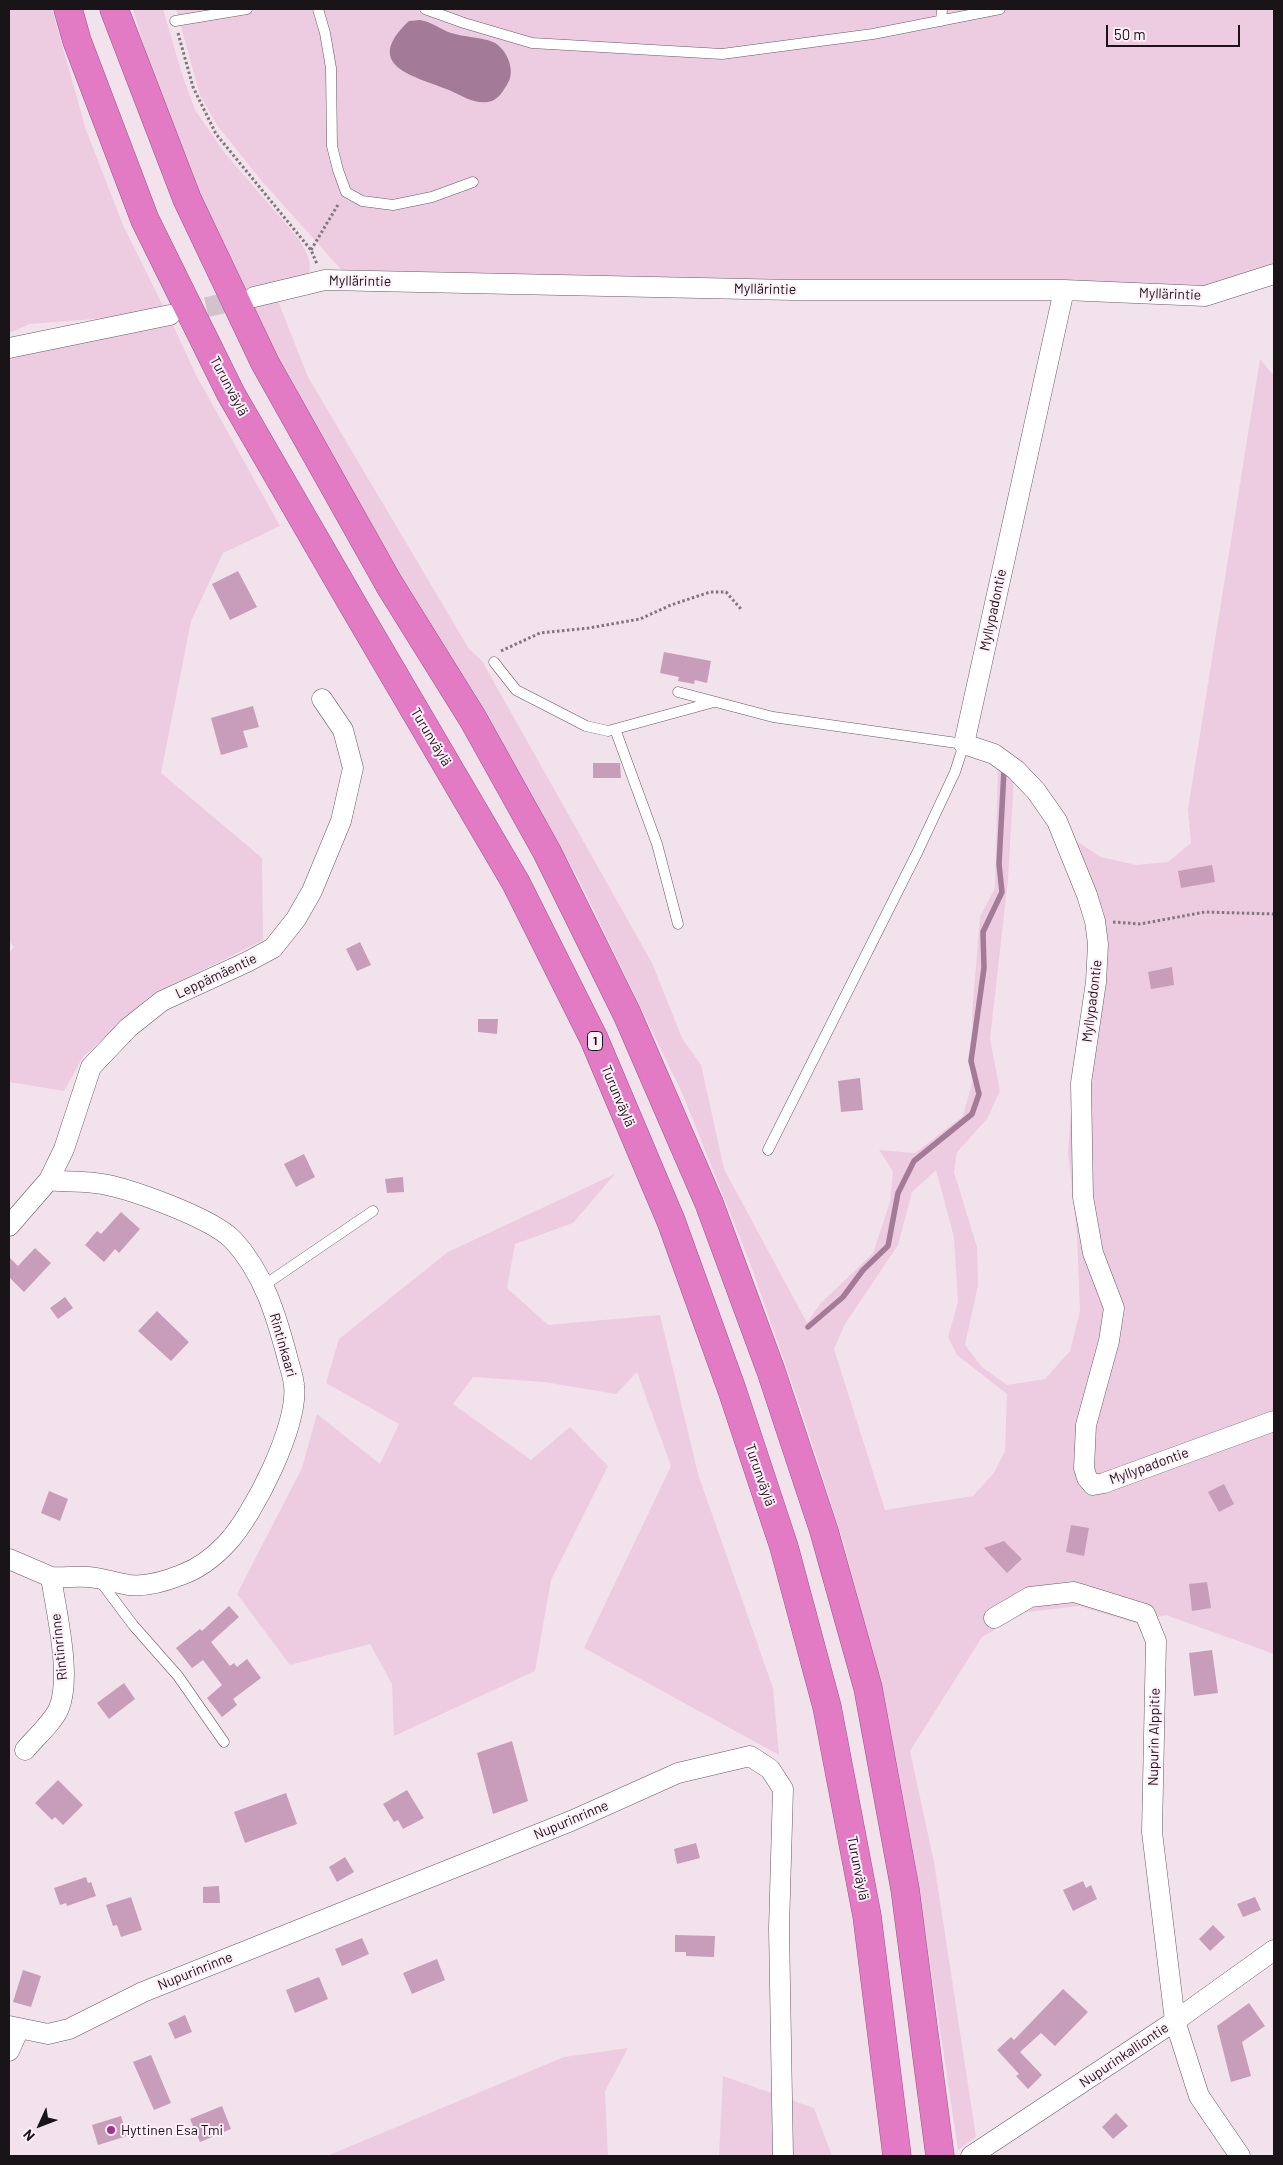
<!DOCTYPE html>
<meta charset="utf-8">
<style>
body{margin:0}
#map{position:relative;width:1283px;height:2165px;overflow:hidden;background:#f2e2ec;font-family:Barlow,sans-serif}
canvas{display:block}
.frame{position:absolute;inset:0;border:10px solid #191417;pointer-events:none}
.north{position:absolute;left:15px;top:2100px;width:50px;height:50px;-webkit-text-stroke:4px #ffeff9;paint-order:stroke;rotate:227deg;font-size:14px;font-weight:700;line-height:20px;text-align:center;color:#191417}
.north::after{content:'';display:block;margin:auto;width:18px;height:22px;background:#191417;clip-path:polygon(50% 0,100% 100%,50% 72%,0 100%)}
.scale{position:absolute;left:1106px;top:25px;width:134px;height:22px;box-sizing:border-box;border:2px solid #191417;border-top:0;padding-left:6px;font-size:15px;line-height:18px;white-space:nowrap;color:#191417;-webkit-text-stroke:4px #ffeff9;paint-order:stroke}
</style>
<div id="map">
<canvas width="1283" height="2165"></canvas>
<div class="frame"></div>
<div class="north">N</div>
<div class="scale">50 m</div>
</div>
<script>
const g = document.querySelector('canvas').getContext('2d');
g.lineJoin = 'round';
function fillPath(path, color) {
  g.fillStyle = color;
  g.fill(path, 'evenodd');
}
function trace(path, color, width, dash) {
  g.strokeStyle = color;
  g.lineWidth = width;
  g.lineCap = dash ? 'butt' : 'round';
  g.setLineDash(dash || []);
  g.stroke(path);
}
function write(font, color, halo, rows, align = 'center') {
  g.font = font + ' Barlow,sans-serif';
  g.lineWidth = 4;
  g.setLineDash([]);
  g.textBaseline = 'middle';
  g.strokeStyle = halo;
  g.fillStyle = color;
  for (const [text, x, y, turn = 0] of rows) {
    g.save();
    g.translate(x, y);
    g.rotate((+turn || 0) * Math.PI / 180);
    g.textAlign = isNaN(turn) ? turn : align;
    if (halo) g.strokeText(text, 0, 0);
    g.fillText(text, 0, 0);
    g.restore();
  }
}
fillPath(new Path2D(`
 M9,9H52L86,130L123,225L164,308L131,316L30,324L9,333Z
 M133,9H163L182,74L195,110L224,152L297,237C305,249 312,259 309,274L247,293L197,188L149,63Z
 M176,9H1274V267L1202,287L346,275L260,179L217,125L200,95Z
 M278,301L308,377L469,649L482,661L652,963L682,1038L701,1065L724,1169L807,1323L820,1304L873,1253L890,1202L893,1171L879,1150L915,1153L963,1116L974,1076L972,1014L980,917L995,888L998,765L1014,776L1008,879L990,1039L1000,1091L987,1119L957,1152L954,1172L977,1247L978,1285L965,1345L982,1367L1007,1385L1045,1379L1070,1351L1080,1311L1077,1234L1068,1152L1074,1074L1092,952L1070,837L1101,857L1136,865L1168,862L1191,843L1188,809L1260,359L1274,376V1654L1166,1615L1135,1623L1079,1606L1027,1612L982,1637L910,1751L934,1862L976,2137L958,2150L926,1936L875,1666L844,1544L802,1412L750,1263L683,1095L579,880L491,726L391,562L262,331L253,306ZM936,1170L954,1237L958,1302L948,1337L957,1355L1007,1394L1005,1451L994,1473L973,1496L885,1510L834,1349L845,1324L898,1245L912,1192Z
 M172,323L196,375L280,526L223,553L191,621L161,773L262,858L263,940L150,996L83,1057L64,1091L9,1082V953L14,947L9,941V357Z
 M615,1174L573,1223L515,1244L507,1288L548,1325L660,1315L698,1474L773,1688L779,1755L584,1648L671,1466L637,1372L616,1394L544,1382L473,1377L453,1404L531,1460L570,1427L608,1466L551,1580L535,1671L394,1736L392,1684L370,1644L290,1665L237,1594L302,1468L317,1414L380,1464L399,1424L326,1383L339,1339L448,1252Z
 M628,2048L605,2091L608,2156H327L564,2057Z
 M723,2076L814,2108L832,2156H719Z`), '#edcce2');
fillPath(new Path2D(`
 M420,20C432,22 440,29 451,33C464,37 480,37 493,42C506,48 515,68 509,81C505,88 500,98 492,101C476,106 463,96 449,90C414,76 361,66 409,21Z`), '#a37b96');
trace(new Path2D(`
 M808,1327L843,1297L863,1270L888,1246L898,1193L914,1161L972,1114L979,1094L971,1061L984,968L983,932L1002,892L999,864L1004,770`), '#a37b96', 5.5);
fillPath(new Path2D(`
 M238,571L257,607L230,620L212,584Z
 M664,652L711,661L707,683L695,680L694,684L678,681L679,677L660,673Z
 M253,706L259,727L243,731L248,747L221,755L211,718Z
 M593,763H620L621,778H593Z
 M1212,865L1215,882L1181,888L1178,871Z
 M360,942L371,965L357,971L346,949Z
 M1172,967L1174,985L1151,989L1148,972Z
 M478,1019H498L497,1034L478,1032Z
 M860,1078L863,1110L841,1112L838,1081Z
 M304,1154L315,1177L296,1187L284,1164Z
 M403,1177L404,1192L387,1193L385,1179Z
 M121,1212L140,1229L119,1253L115,1249L104,1262L85,1245L97,1231L101,1234Z
 M35,1248L51,1263L24,1292L9,1277V1257L18,1266Z
 M65,1297L73,1308L58,1319L50,1308Z
 M157,1311L189,1342L171,1361L138,1331Z
 M1224,1484L1234,1504L1219,1512L1208,1492Z
 M49,1491L68,1499L60,1521L41,1513Z
 M1071,1525L1089,1528L1084,1556L1066,1552Z
 M1004,1541L1022,1559L1007,1573L984,1548Z
 M1207,1582L1211,1608L1192,1611L1189,1584Z
 M229,1606L239,1617L211,1642L230,1666L234,1663L237,1667L247,1659L261,1678L233,1699L237,1705L222,1717L207,1698L222,1685L203,1660L192,1668L176,1648L200,1629L202,1631Z
 M1212,1650L1218,1693L1194,1696L1189,1653Z
 M124,1683L135,1699L109,1719L97,1703Z
 M512,1741L528,1801L493,1814L477,1753Z
 M58,1780L83,1805L63,1825L55,1817L52,1820L35,1803Z
 M407,1790L424,1818L403,1829L398,1820L394,1822L383,1804Z
 M286,1793L297,1824L245,1843L234,1812Z
 M696,1843L700,1858L677,1864L674,1849Z
 M345,1857L354,1872L337,1882L329,1867Z
 M86,1877L88,1883L91,1882L96,1896L67,1906L66,1903L60,1905L54,1888Z
 M1083,1881L1086,1888L1091,1885L1097,1899L1073,1911L1063,1890Z
 M219,1886L220,1903H203V1887Z
 M131,1897L142,1930L121,1937L117,1925L113,1926L106,1905Z
 M1255,1897L1261,1910L1243,1917L1237,1904Z
 M1213,1925L1225,1937L1210,1951L1199,1939Z
 M675,1935L715,1936L714,1957L686,1956V1952H675Z
 M362,1938L369,1954L342,1966L335,1949Z
 M437,1959L445,1980L412,1994L403,1973Z
 M23,1970L41,1976L31,2007L13,2002Z
 M319,1977L328,1999L295,2013L286,1990Z
 M1063,1989L1088,2012L1055,2046L1041,2033L1020,2052L1042,2075L1028,2089L1016,2076L1019,2074L997,2050L1011,2037L1014,2040Z
 M1249,2003L1265,2026L1242,2042L1251,2076L1231,2082L1217,2026Z
 M185,2015L192,2032L175,2039L168,2023Z
 M151,2055L171,2103L154,2110L133,2062Z
 M222,2106L231,2129L200,2142L190,2119Z
 M1116,2113L1128,2126L1113,2139L1102,2127Z
 M121,2116L127,2136L98,2145L92,2125Z`), '#c79db9');
trace(new Path2D(`
 M177,314L247,298`), '#d1c3cc', 20, [20, 10]);
const lane = new Path2D(`
 M318,9L325,33L331,68L332,146L338,170L346,192L362,201L393,205L432,197L473,182
 M425,9L464,23L532,43L722,54L873,34L1000,9
 M175,21L247,9
 M941,21L942,9
 M494,662L516,690L586,726L608,731L714,702
 M678,692L773,717L964,744L955,772L918,851L768,1150
 M615,729L657,844L678,924
 M263,1286L373,1211
 M100,1581L133,1625L178,1676L224,1742`);
const street = new Path2D(`
 M1064,290L964,744L994,754L1016,770L1036,791L1057,821L1087,895L1095,921L1098,944L1096,982L1081,1083L1083,1197L1093,1253L1114,1308L1109,1341L1086,1425L1084,1468L1087,1478L1093,1485L1104,1483L1274,1421
 M254,297L325,280L793,290H1064L1205,296L1274,274
 M9,348L170,315
 M49,1180C64,1182 80,1181 95,1183C125,1186 212,1218 233,1240C263,1272 276,1315 287,1356C289,1365 293,1375 294,1385C299,1425 254,1514 227,1543C215,1556 198,1569 181,1575C166,1581 146,1587 129,1585C116,1583 102,1578 88,1577C76,1576 63,1578 51,1577
 M9,1226L49,1180L64,1149L91,1067L128,1028L162,1001L247,962L273,948L296,919L312,891L341,821L353,768L343,730L322,699
 M9,1559L51,1577C56,1611 72,1676 59,1708C54,1721 35,1738 25,1750
 M994,1618L1030,1597L1074,1592L1145,1614L1156,1641L1152,1832L1175,2021L1199,2096L1240,2156
 M9,2026L48,2034L69,2029L143,1992L571,1821L678,1773L750,1756L770,1769L783,1789L779,1928L783,2156
 M9,2051L19,2029
 M971,2156L1175,2021L1274,1950`);
const highway = new Path2D(`
 M68,9L77,41L145,220L231,394L353,605L516,883L594,1039L671,1221L732,1390L784,1547L827,1707L867,1916L897,2156
 M114,9L187,199L265,363L389,584L473,719L547,852L627,1014L709,1203L771,1371L824,1531L868,1688L905,1889L940,2156`);
trace(lane, '#675962', 11);
trace(street, '#675962', 21);
trace(highway, '#9c5687', 29);
trace(new Path2D(`
 M178,33L193,87L216,134L311,250L317,264
 M311,250L339,203
 M501,651L540,633L589,628L640,619L671,605L710,592H726L741,609
 M1113,922L1140,924L1205,912L1274,914`), '#81767d', 3, [2.5, 2.5]);
trace(lane, '#fff', 10);
trace(street, '#fff', 20);
trace(highway, '#e27ac4', 28);
for (const [x, y, r, color] of [
 [111,2130,5,"#a6318a"]
]) {
  const dot = new Path2D();
  dot.arc(x, y, r, 0, 2 * Math.PI);
  g.fillStyle = color;
  g.fill(dot);
  trace(dot, '#ffeff9', 2);
}
for (const [x, y, w] of [
 [595,1041,15]
]) {
  const box = new Path2D();
  box.roundRect(x - w / 2, y - 9.5, w, 19, 4);
  g.fillStyle = '#ffeff9';
  g.fill(box);
  trace(box, '#191417', 1);
}
write('bold 12px', '#191417', null, [
 ["1",595,1041]
]);
write('14px', '#191417', '#ffeff9', [
 ["Myllärintie",360,281,1],
 ["Myllärintie",765,289,1],
 ["Myllärintie",1170,294,2],
 ["Turunväylä",229,386,62],
 ["Myllypadontie",993,610,-78],
 ["Turunväylä",431,737,59],
 ["Leppämäentie",216,976,-25],
 ["Myllypadontie",1092,1001,-83],
 ["Turunväylä",618,1096,67],
 ["Rintinkaari",283,1345,74],
 ["Myllypadontie",1149,1466,-20],
 ["Turunväylä",760,1475,71],
 ["Rintinrinne",59,1647,-96],
 ["Nupurin Alppitie",1154,1737,-89],
 ["Nupurinrinne",571,1820,-23],
 ["Turunväylä",858,1868,79],
 ["Nupurinrinne",195,1971,-22],
 ["Nupurinkalliontie",1124,2055,-34]
]);
write('14px', '#191417', '#ffeff9', [
 ["Hyttinen Esa Tmi",121,2130]
], 'left');
</script>
